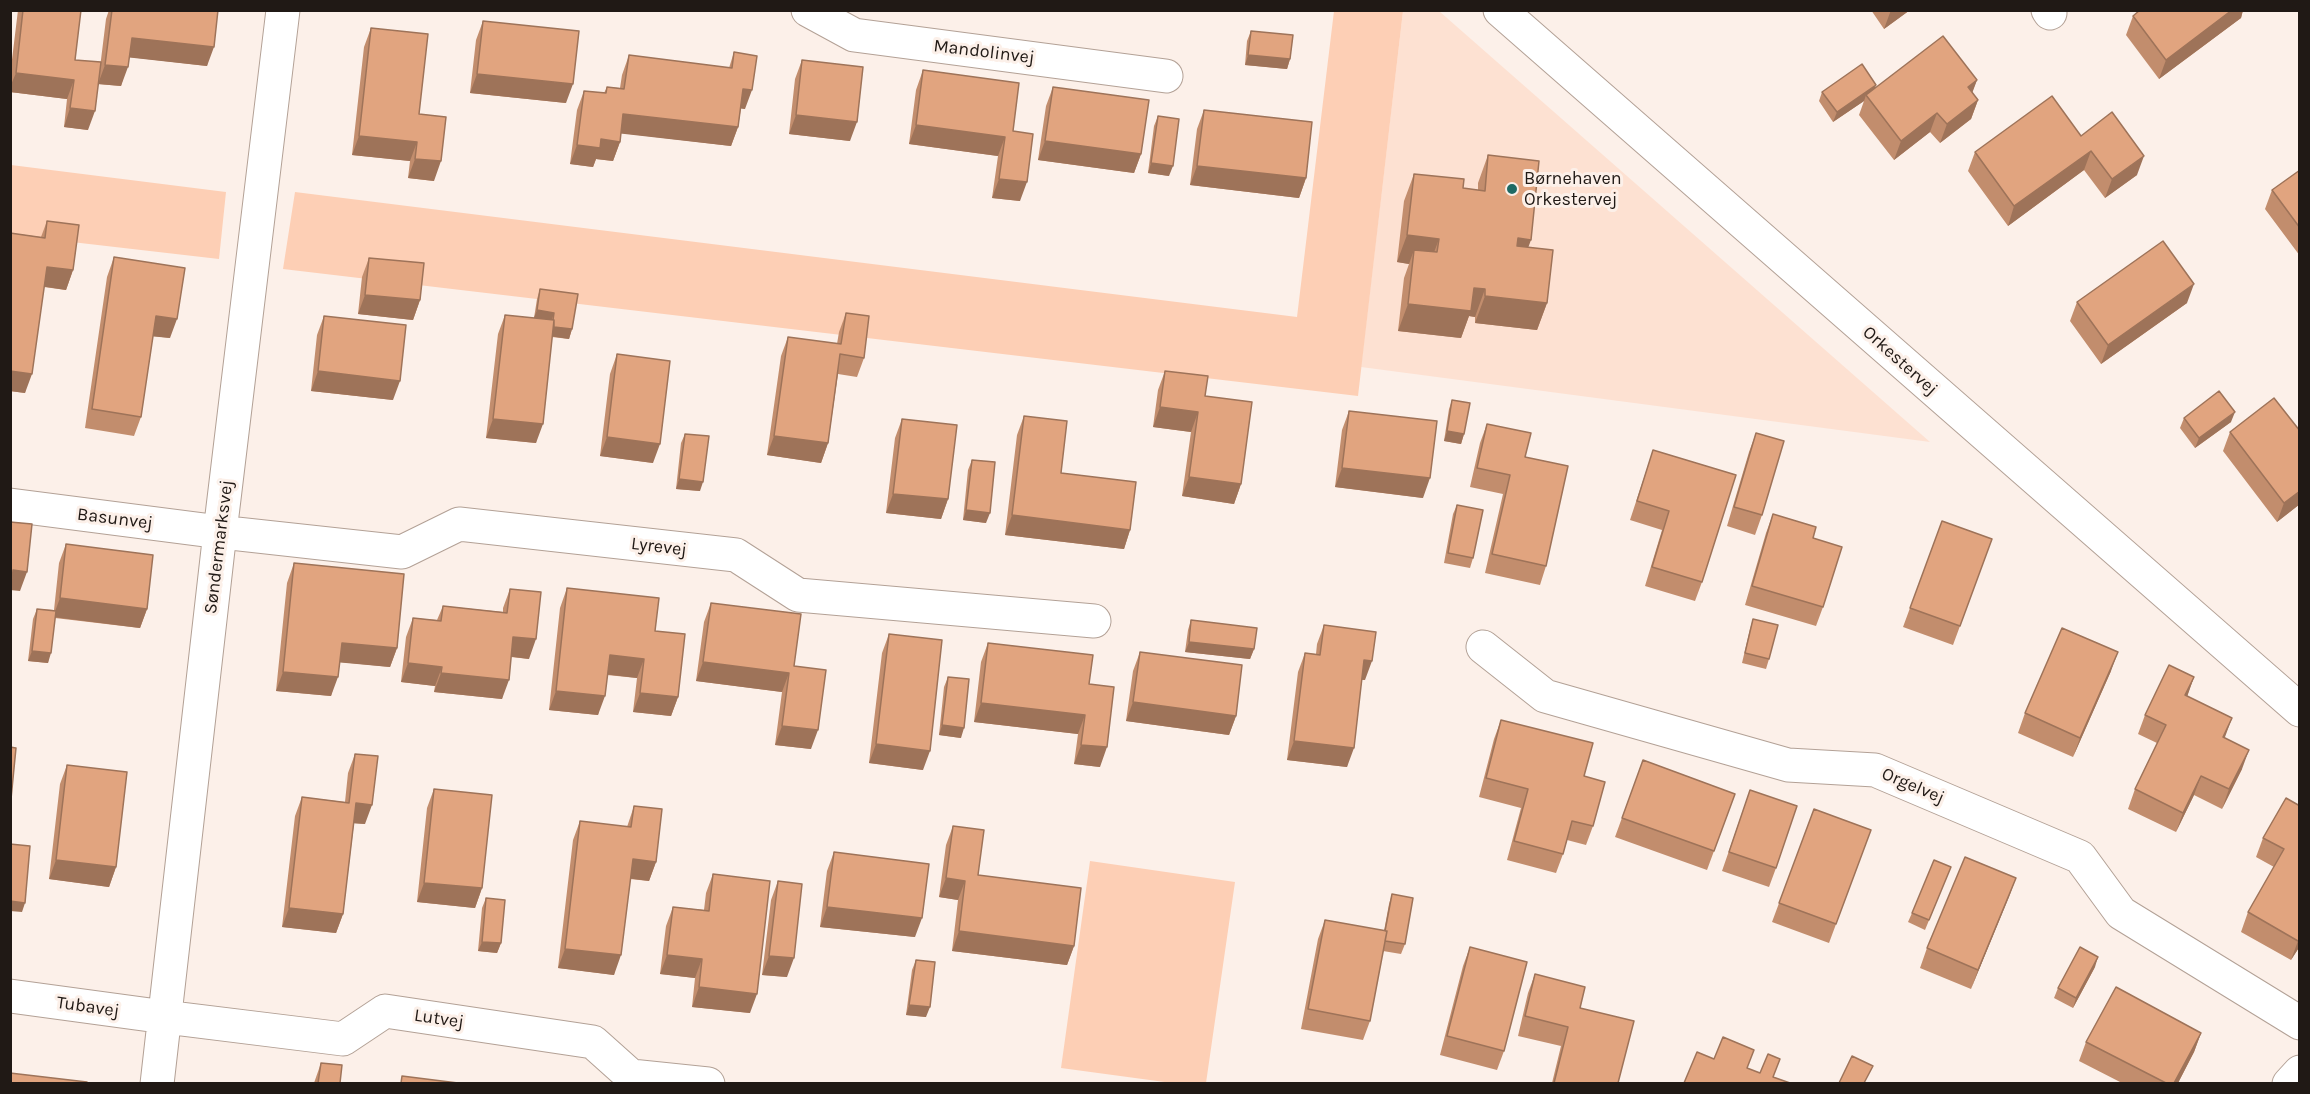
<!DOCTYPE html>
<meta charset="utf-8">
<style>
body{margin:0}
#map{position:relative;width:2310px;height:1094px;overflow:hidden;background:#fcf0e9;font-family:Karla,sans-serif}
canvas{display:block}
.frame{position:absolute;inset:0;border:12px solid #201915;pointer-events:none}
</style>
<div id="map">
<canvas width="2310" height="1094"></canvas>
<div class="frame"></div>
</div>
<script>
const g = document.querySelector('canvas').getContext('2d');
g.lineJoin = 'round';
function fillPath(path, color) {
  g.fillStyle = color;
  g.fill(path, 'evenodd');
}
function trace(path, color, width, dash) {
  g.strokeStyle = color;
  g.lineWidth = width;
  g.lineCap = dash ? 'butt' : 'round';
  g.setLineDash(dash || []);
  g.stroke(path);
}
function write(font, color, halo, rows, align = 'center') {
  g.font = font + ' Karla,sans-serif';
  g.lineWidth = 6;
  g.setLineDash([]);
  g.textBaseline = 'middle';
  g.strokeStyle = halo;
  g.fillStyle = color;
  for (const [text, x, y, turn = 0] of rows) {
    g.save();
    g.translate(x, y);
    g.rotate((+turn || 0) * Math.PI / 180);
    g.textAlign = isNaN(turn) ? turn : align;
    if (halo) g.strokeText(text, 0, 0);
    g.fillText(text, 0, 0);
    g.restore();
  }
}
fillPath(new Path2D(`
 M1403,11H1439L1930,442L1361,367Z`), '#fde1d2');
fillPath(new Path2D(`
 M1334,11H1403L1358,396L283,269L295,192L1297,317Z
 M11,165L226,192L219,259L11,235Z
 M1090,861L1235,882L1206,1083H1172L1061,1068Z`), '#fdcfb5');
const minor = new Path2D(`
 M808,10L854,35L1166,76
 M1500,10L2300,710
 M2048,10L2050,13
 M10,505L220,532L402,552L459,524L736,555L798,595L1094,621
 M1483,647L1545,696L1788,765L1875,770L2080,857L2121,913L2300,1023
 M10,996L165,1017L343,1039L385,1011L593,1042L631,1076L708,1084
 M157,1084L220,532L283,10
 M2289,1084L2300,1072`);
trace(minor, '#b3a196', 35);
trace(minor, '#fff', 33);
fillPath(new Path2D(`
 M18,10H81L75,60L88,130L64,127L67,99L10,92V76Z
 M109,10H218L207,66L129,57L121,86L98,84L106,19Z
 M1871,10H1910L1884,29Z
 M2140,10H2243L2241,18L2159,79L2126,35L2133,16Z
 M483,21L566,103L470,93L476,40Z
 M371,28L419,114L434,181L408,178L410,161L352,155L364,47Z
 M1251,31L1290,59L1287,69L1245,65L1247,41Z
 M734,52L745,109L741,108L738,127L731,146L621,133L620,142L613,161L596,159L593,167L570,164L577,110L584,91L604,93L607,87L620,88L622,75L629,55L729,68Z
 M802,60L850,141L789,134L795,79Z
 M923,70L1013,131L1020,201L992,198L998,156L909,144L916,90Z
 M1977,80L1972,92L1978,100L1971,119L1940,143L1930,132L1894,160L1859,115L1864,101L1833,122L1819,101L1822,92L1875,89Z
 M1053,87L1141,154L1134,173L1038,160L1046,106Z
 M1204,110L1306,178L1299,198L1190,185L1197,129Z
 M1158,116L1169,176L1148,173L1154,126Z
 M2081,136L2137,175L2105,198L2084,170L2008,226L1968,171L1975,152Z
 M1488,155L1528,247L1547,303L1537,330L1475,323V317L1469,316L1461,338L1398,331L1404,278L1409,264L1397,262L1404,201L1414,174L1463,188L1478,190V183Z
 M2300,170V256L2265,209L2272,190Z
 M47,221L73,270L66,290L44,287L25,393L10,391V233L41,237Z
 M114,257L170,338L153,336L141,417L134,436L85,428L107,277Z
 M369,258L420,300L413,320L358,314L362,277Z
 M540,289L572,329L569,339L552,337L536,443L486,438L498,334L505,315L534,318L537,299Z
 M2077,302L2187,303L2101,364L2070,321Z
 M846,313L864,358L857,377L838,374L828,443L821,463L767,455L781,356L788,337L837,344L839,332Z
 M324,316L393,400L311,391L317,335Z
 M617,354L653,463L600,456L610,374Z
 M1165,371L1205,396L1241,484L1234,504L1182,496L1191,432L1153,427L1158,390Z
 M1452,400L1464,434L1461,444L1444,441L1449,409Z
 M1349,411L1423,498L1335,487L1342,430Z
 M1024,416L1061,473L1130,530L1124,549L1005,535L1017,435Z
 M2184,418L2231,422L2195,448L2180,428Z
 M902,419L948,499L941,519L886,513L895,438Z
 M1487,424L1525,457L1546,566L1540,585L1485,573L1503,494L1470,487L1480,443Z
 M2300,431V504L2277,522L2223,451L2230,432Z
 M1756,433L1762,515L1755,535L1727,526L1749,452Z
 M685,434L700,491L676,489L681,443Z
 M1653,450L1702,582L1695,601L1645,586L1662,530L1630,520Z
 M972,460L986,523L963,520L968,470Z
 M1457,505L1473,558L1470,568L1444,563L1453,514Z
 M1773,514L1813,538L1823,607L1816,626L1745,605L1766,533Z
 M1942,521L1992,539L1953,645L1903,627Z
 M66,544L147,609L140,628L55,618L48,663L28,661L33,619L37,609L54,610L59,563Z
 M294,563L397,648L390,667L340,662L331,696L276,691L287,583Z
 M567,588L655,631L678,697L671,716L633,712L637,678L607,675L598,715L549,710L560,608Z
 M510,589L529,659L511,657L502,699L434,692L435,686L401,682L406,637L413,618L437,620L443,606L503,612V608Z
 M711,603L794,666L811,749L775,745L782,692L696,681L704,622Z
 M1753,619L1769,659L1766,669L1742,663L1750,629Z
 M1191,620L1254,649L1250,659L1185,652L1188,630Z
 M1324,625L1365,680H1362L1347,767L1287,760L1298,672L1305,653L1316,654L1317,644Z
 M889,634L923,770L869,763L882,653Z
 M988,643L1089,684L1100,767L1074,764L1078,734L974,722L981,662Z
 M1140,652L1236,716L1229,735L1126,721L1133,671Z
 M2111,671L2073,757L2018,733L2025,713Z
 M948,677L961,738L939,735L944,687Z
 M2194,677L2187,696L2225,738L2242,769L2222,809L2194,795L2176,832L2128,809L2135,789L2157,743L2138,734L2145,715Z
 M1501,720L1584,776L1593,826L1586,845L1567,840L1563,854L1556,873L1507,860L1521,808L1479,797L1494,739Z
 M355,754L365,824L354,823L343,914L336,933L282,927L295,816L302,797L345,802L348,773Z
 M1643,760L1735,794L1707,870L1615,837Z
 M67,765L116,867L109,887L49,879L60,784Z
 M434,789L482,888L475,908L417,902L427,808Z
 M1750,790L1776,868L1769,887L1722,871Z
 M2286,798L2300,946L2291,960L2241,932L2248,912L2274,867L2256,857L2263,838Z
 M634,806L656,862L649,881L630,879L614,975L558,968L573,840L580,821L627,827Z
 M1814,809L1871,830L1829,943L1772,922Z
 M953,826L978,875L1074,946L1067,965L952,951L958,900L939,897L946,845Z
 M834,852L915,937L820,927L827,871Z
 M1951,867L1925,930L1908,922L1912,913Z
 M713,874L750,1013L692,1007L695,978L660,974L666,926L673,907L704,910L706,893Z
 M2016,878L1971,989L1920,968L1927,948Z
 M778,881L787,977L762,975L771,900Z
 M1392,894L1405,944L1401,954L1383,951L1370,1021L1363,1040L1301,1029L1318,939L1325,920L1384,931L1389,904Z
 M486,898L501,943L497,953L478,951L482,908Z
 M1470,947L1504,1051L1497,1070L1440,1055L1463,966Z
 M916,960L926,1017L906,1015L912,970Z
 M2095,967L2073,1008L2054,998L2058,988Z
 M1535,974L1618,1083H1552L1561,1046L1518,1036L1528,993Z
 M2201,1033L2194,1052L2178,1083H2122L2079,1061L2086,1042Z
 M321,1063L340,1083H314Z`), '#c28d6d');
fillPath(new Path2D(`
 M1891,10H1910L1884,29Z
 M2232,10H2243L2241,18L2159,79L2166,60Z
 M132,38L214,47L207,66L125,57Z
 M1248,55L1290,59L1287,69L1245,65Z
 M105,65L128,67L121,86L98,84Z
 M16,73L74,80L67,99L10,92V87Z
 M477,74L573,84L566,103L470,93Z
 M1977,80L1970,99L1968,87Z
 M1876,85L1873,95H1866L1864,101L1833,122L1837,112Z
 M743,89L752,90L745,109L736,108Z
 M1978,100L1971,119L1940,143L1947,124Z
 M70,108L95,111L88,130L64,127Z
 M1937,113L1930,132L1894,160L1901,141Z
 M623,114L738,127L731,146L616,133Z
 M796,115L857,122L850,141L789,134Z
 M916,125L1005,137L998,156L909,144Z
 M359,136L417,142L410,161L352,155Z
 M601,139L620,142L613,161L596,159L593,167L570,164L577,145Z
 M1045,141L1141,154L1134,173L1038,160Z
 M2091,151L2084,170L2008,226L2014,206Z
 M2144,156L2137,175L2105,198L2112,179Z
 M415,159L441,161L434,181L408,178Z
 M1151,163L1173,166L1169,176L1148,173Z
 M1197,166L1306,178L1299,198L1190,185Z
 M999,179L1027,182L1020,201L992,198Z
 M1407,235L1439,239L1429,266L1414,250L1409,264L1397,262Z
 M1518,238L1531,240L1521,267L1508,266Z
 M47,267L73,270L66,290L40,286Z
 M2194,284L2187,303L2101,364L2108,345Z
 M1474,288L1485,289L1475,317L1469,316L1461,338L1398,331L1408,304Z
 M365,295L420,300L413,320L358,314Z
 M1485,296L1547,303L1537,330L1475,323Z
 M537,310L554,313L551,322L533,320Z
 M156,316L177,319L170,338L149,336Z
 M552,326L572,329L569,339L549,336Z
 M10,371L32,374L25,393L10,391Z
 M318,371L400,381L393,400L311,391Z
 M1160,407L1198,412L1191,432L1153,427Z
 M2235,412L2231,422L2195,448L2199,438Z
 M493,419L543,424L536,443L486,438Z
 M1447,431L1464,434L1461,444L1444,441Z
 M774,436L828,443L821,463L767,455Z
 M607,437L660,444L653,463L600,456Z
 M1342,468L1430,478L1423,498L1335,487Z
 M1189,477L1241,484L1234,504L1182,496Z
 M679,479L703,482L700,491L676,489Z
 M2300,491V504L2277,522L2284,503Z
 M893,494L948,499L941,519L886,513Z
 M966,510L990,513L986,523L963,520Z
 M1012,515L1130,530L1124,549L1005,535Z
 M13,570L27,572L20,591L10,590Z
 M60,598L147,609L140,628L53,617Z
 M513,637L536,639L529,659L506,656Z
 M1189,642L1254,649L1250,659L1185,652Z
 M342,643L397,648L390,667L335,662Z
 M32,651L51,653L48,663L28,661Z
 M2118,652L2111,671L2073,757L2080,738Z
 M610,655L644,659L637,678L603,674Z
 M1364,660L1372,661L1365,680L1357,679Z
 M703,662L789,673L782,692L696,681Z
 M408,663L442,667L435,686L401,682Z
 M283,672L338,677L331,696L276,691Z
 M441,673L509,680L502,699L434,692Z
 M2194,677L2187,697L2185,695Z
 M556,691L605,696L598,715L549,710Z
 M640,693L678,697L671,716L633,712Z
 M1133,702L1236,716L1229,735L1126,721Z
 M981,703L1085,715L1078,734L974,722Z
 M2232,718L2225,737L2216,756L2223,737Z
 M942,725L964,728L961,738L939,735Z
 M782,726L818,730L811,749L775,745Z
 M1294,741L1354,748L1347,767L1287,760Z
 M876,744L930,751L923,770L869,763Z
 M1081,745L1107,747L1100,767L1074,764Z
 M2249,750L2242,769L2222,809L2229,789Z
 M2201,776L2194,795L2176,832L2183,813Z
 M356,803L372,805L365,824L349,823Z
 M633,859L656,862L649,881L626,878Z
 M56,860L116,867L109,887L49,879Z
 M946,878L965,881L958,900L939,897Z
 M2016,878L2009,897L1971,989L1978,970Z
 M424,883L482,888L475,908L417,902Z
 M10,901L25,903L22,912L10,911Z
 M827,907L922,918L915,937L820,927Z
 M289,908L343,914L336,933L282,927Z
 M959,931L1074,946L1067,965L952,951Z
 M2300,939V946L2291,960L2298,941Z
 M482,942L501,943L497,953L478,951Z
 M565,949L621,955L614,975L558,968Z
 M667,955L702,959L695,978L660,974Z
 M769,956L794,958L787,977L762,975Z
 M2098,957L2095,967L2073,1008L2076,998Z
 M699,987L757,994L750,1013L692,1007Z
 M909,1005L930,1007L926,1017L906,1015Z
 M2201,1033L2194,1052L2178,1083H2174Z`), '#9e7359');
const building = new Path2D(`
 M23,10H81L75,60L101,62L95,111L70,108L74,80L16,73Z
 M112,10H218L214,47L132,38L128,67L105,65Z
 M2140,10H2232L2166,60L2133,16Z
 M483,21L579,31L573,84L477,74Z
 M371,28L428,34L419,114L446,117L441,161L415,159L417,142L359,136Z
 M1251,31L1293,35L1290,59L1248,55Z
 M1943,36L1977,80L1968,87L1978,100L1947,124L1937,113L1901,141L1866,95Z
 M734,52L757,56L752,90L743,89L738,127L623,114L620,142L601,139L600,148L577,145L584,91L606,93L607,87L624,89L629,55L732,68Z
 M802,60L863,67L857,122L796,115Z
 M1862,64L1876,85L1837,112L1822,92Z
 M923,70L1019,83L1013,131L1033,134L1027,182L999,179L1005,137L916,125Z
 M1053,87L1149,100L1141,154L1045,141Z
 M2052,96L2081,136L2112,112L2144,156L2112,179L2091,151L2014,206L1975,152Z
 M1204,110L1312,122L1306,178L1197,166Z
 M1158,116L1179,119L1173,166L1151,163Z
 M1488,155L1539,161L1531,240L1518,238L1517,246L1553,250L1547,303L1485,296V289L1474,288L1471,311L1408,304L1414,250L1437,252L1439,239L1407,235L1414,174L1464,179L1463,188L1485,191Z
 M2300,170V228L2272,190Z
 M47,221L79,225L73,270L47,267L32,374L10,371V233L45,238Z
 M2163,241L2194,284L2108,345L2077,302Z
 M114,257L185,268L177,319L156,316L141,417L92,409Z
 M369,258L424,263L420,300L365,295Z
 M540,289L578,294L572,329L554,327V320H553L554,313L537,310Z
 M846,313L869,316L864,358L840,354L828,443L774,436L788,337L841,344Z
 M505,315L554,320L543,424L493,419Z
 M324,316L406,325L400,381L318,371Z
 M617,354L670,361L660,444L607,437Z
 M1165,371L1208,376L1205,396L1252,402L1241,484L1189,477L1198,412L1160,407Z
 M2219,391L2235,412L2199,438L2184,418Z
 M2274,398L2300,431V491L2284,503L2230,432Z
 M1452,400L1470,403L1464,434L1447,431Z
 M1349,411L1437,421L1430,478L1342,468Z
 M1024,416L1067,421L1061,473L1136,482L1130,530L1012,515Z
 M902,419L957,425L948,499L893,494Z
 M1487,424L1531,433L1525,457L1568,466L1546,566L1492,554L1510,475L1477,468Z
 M1756,433L1784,441L1762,515L1734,507Z
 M685,434L709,436L703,482L679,479Z
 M1653,450L1736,475L1702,582L1652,567L1669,511L1637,501Z
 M972,460L995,462L990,513L966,510Z
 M1457,505L1483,510L1473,558L1448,553Z
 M1773,514L1816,527L1813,538L1842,547L1823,607L1752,586Z
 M1942,521L1992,539L1960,626L1910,608Z
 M10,522L32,524L27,572L13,570L10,598Z
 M66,544L153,555L147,609L60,598Z
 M294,563L404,574L397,648L342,643L338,677L283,672Z
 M567,588L659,598L655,631L685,634L678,697L640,693L644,659L610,655L605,696L556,691Z
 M510,589L541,592L536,639L513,637L509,680L441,673L442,667L408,663L413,618L441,621L443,606L507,613Z
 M711,603L801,614L794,666L826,670L818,730L782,726L789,673L703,662Z
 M37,609L56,611L51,653L32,651Z
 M1753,619L1778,625L1769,659L1745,653Z
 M1191,620L1257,628L1254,649L1189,642Z
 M1324,625L1376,632L1372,661L1364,660L1354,748L1294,741L1305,653L1320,655Z
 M2062,628L2118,652L2080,738L2025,713Z
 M889,634L942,640L930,751L876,744Z
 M988,643L1093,655L1089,684L1114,687L1107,747L1081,745L1085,715L981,703Z
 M1140,652L1242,665L1236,716L1133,702Z
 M2169,665L2194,677L2185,695L2232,718L2223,737L2249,750L2229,789L2201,776L2183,813L2135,789L2166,725L2145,715Z
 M948,677L969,679L964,728L942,725Z
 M1501,720L1593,743L1584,776L1605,782L1593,826L1572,821L1563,854L1514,841L1528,789L1486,778Z
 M10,747L16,748L11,799H10Z
 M355,754L378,756L372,805L356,803L343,914L289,908L302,797L349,803Z
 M1643,760L1735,794L1714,851L1622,818Z
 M67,765L127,772L116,867L56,860Z
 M434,789L492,795L482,888L424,883Z
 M1750,790L1797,806L1776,868L1729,852Z
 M2286,798L2300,806V939L2298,941L2248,912L2284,849L2263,838Z
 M634,806L662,809L656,862L633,859L621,955L565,949L580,821L631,827Z
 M1814,809L1871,830L1836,924L1779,903Z
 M953,826L984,830L978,875L1081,888L1074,946L959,931L965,881L946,878Z
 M10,844L30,846L25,903L10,901Z
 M834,852L929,864L922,918L827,907Z
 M1965,857L2016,878L1978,970L1927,948Z
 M1934,860L1951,867L1929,920L1912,913Z
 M713,874L770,881L757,994L699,987L702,959L667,955L673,907L709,911Z
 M778,881L802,884L794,958L769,956Z
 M1392,894L1413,898L1405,944L1385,941L1387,931H1385Z
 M486,898L505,900L501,943L482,942Z
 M1325,920L1387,931L1370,1021L1308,1009Z
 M1470,947L1527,962L1504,1051L1447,1036Z
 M2080,947L2098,957L2076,998L2058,988Z
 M916,960L935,962L930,1007L909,1005Z
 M1535,974L1585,987L1580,1008L1634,1021L1618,1083H1554L1568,1027L1525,1016Z
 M2116,987L2201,1033L2174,1083H2166L2086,1042Z
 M1723,1037L1754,1050L1747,1068L1760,1073L1768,1054L1780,1059L1773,1077L1790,1083H1684L1697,1052L1714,1059Z
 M1852,1056L1873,1066L1864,1083H1839Z
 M321,1063L342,1065L340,1083H318Z
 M10,1073L87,1082V1083H10Z
 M402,1076L458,1083H401Z`);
fillPath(building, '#e1a47f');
trace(building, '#9e7359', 1.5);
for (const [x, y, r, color] of [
 [1512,189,6,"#1f6a64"]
]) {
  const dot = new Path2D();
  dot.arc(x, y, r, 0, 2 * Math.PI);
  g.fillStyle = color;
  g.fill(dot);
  trace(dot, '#fcf0e9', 2);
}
write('18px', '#201915', '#fcf0e9', [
 ["Mandolinvej",984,52,7],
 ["Orkestervej",1900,361,42],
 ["Basunvej",115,519,7],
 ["Søndermarksvej",219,547,-83],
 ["Lyrevej",659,547,7],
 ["Orgelvej",1913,786,23],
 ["Tubavej",88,1007,8],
 ["Lutvej",439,1019,8]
]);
write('18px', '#201915', '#fcf0e9', [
 ["Børnehaven",1524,179],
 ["Orkestervej",1524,200]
], 'left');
</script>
